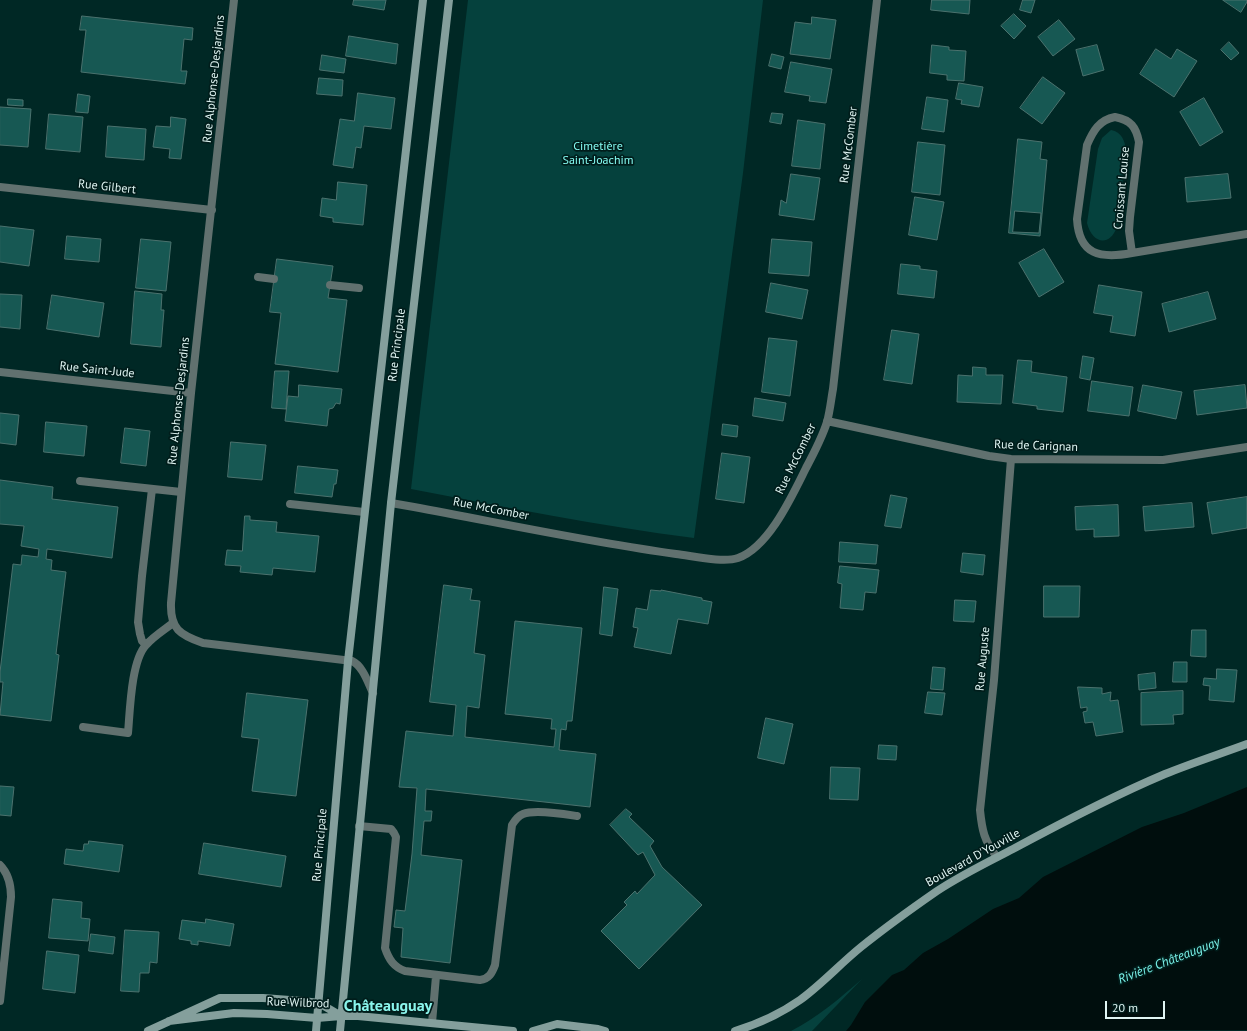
<!DOCTYPE html>
<meta charset="utf-8">
<style>
body{margin:0}
#map{position:relative;width:1247px;height:1031px;overflow:hidden;background:#002825;font-family:"PT Sans",sans-serif}
canvas{display:block}
.scale{position:absolute;left:1105px;top:1001px;width:60px;height:18px;box-sizing:border-box;border:2px solid #e0f5f3;border-top:0;padding-left:5px;font-size:12px;line-height:14px;white-space:nowrap;color:#e0f5f3;-webkit-text-stroke:3px #001d1b;paint-order:stroke}
</style>
<div id="map">
<canvas width="1247" height="1031"></canvas>
<div class="scale">20 m</div>
</div>
<script>
const g = document.querySelector('canvas').getContext('2d');
g.lineJoin = 'round';
function fillPath(path, color) {
  g.fillStyle = color;
  g.fill(path, 'evenodd');
}
function trace(path, color, width, dash) {
  g.strokeStyle = color;
  g.lineWidth = width;
  g.lineCap = dash ? 'butt' : 'round';
  g.setLineDash(dash || []);
  g.stroke(path);
}
function write(font, color, halo, rows, align = 'center') {
  g.font = font + ' "PT Sans",sans-serif';
  g.lineWidth = 3.5;
  g.setLineDash([]);
  g.textBaseline = 'middle';
  g.strokeStyle = halo;
  g.fillStyle = color;
  for (const [text, x, y, turn = 0] of rows) {
    g.save();
    g.translate(x, y);
    g.rotate((+turn || 0) * Math.PI / 180);
    g.textAlign = isNaN(turn) ? turn : align;
    if (halo) g.strokeText(text, 0, 0);
    g.fillText(text, 0, 0);
    g.restore();
  }
}
fillPath(new Path2D(`
 M468,0H763L743,173L694,538C599,526 505,507 411,489Z
 M1111,130C1122,132 1125,141 1126,151L1117,227C1109,248 1092,243 1087,223L1098,149L1102,138Z
 M862,979L812,1031H791C817,1018 840,998 862,979Z`), '#05413d');
fillPath(new Path2D(`
 M1247,787V1030L846,1031L851,1025L865,1002L892,975L904,970L923,953L948,939L993,909L1019,898L1043,877L1142,827L1184,813Z`), '#000e0d');
const building = new Path2D(`
 M354,0H386L384,10L353,5Z
 M932,0H970L969,14L931,10Z
 M1023,0H1035L1031,13L1020,10Z
 M1223,0H1247V2L1241,12Z
 M1014,14L1026,26L1014,39L1001,26Z
 M82,16L193,28L192,40L184,39L181,71H187L185,84L81,72L86,30H80Z
 M812,17L836,20L830,59L790,54L795,22L811,24Z
 M1059,20L1075,39L1053,56L1038,37Z
 M349,36L398,44L396,64L346,56Z
 M1229,42L1239,53L1231,60L1221,50Z
 M932,45L949,47V50L966,51L964,81L947,80V75L930,73Z
 M1097,45L1104,70L1083,76L1076,50Z
 M1156,49L1171,59L1177,49L1197,61L1174,97L1140,74Z
 M772,54L784,57L781,69L769,66Z
 M322,55L346,59L344,73L320,70Z
 M791,62L832,69L826,103L809,101L810,96L785,92Z
 M1043,77L1065,93L1042,124L1020,108Z
 M319,78L343,80L342,96L317,94Z
 M959,83L983,87L979,107L961,104L962,100L956,99Z
 M358,93L395,98L391,129L364,126L361,148L356,147L353,168L333,165L340,119L354,121Z
 M78,94L90,96L88,113L76,112Z
 M927,97L948,100L944,132L922,129Z
 M1204,98L1223,132L1200,146L1180,112Z
 M8,99L23,100V106L8,105Z
 M0,107L31,109L28,147L0,145Z
 M772,113L783,114L781,124L770,122Z
 M49,114L83,117L80,152L46,149Z
 M171,117L186,119L181,159L169,158L170,149L153,147L156,126L170,127Z
 M798,120L825,124L820,169L792,166Z
 M108,126L146,129L144,160L106,157Z
 M1018,139L1042,142L1040,159L1047,160L1040,236L1009,233Z
 M918,142L945,145L940,195L912,192Z
 M791,174L820,178L814,220L779,215L781,200L786,203Z
 M1228,174L1231,198L1187,202L1185,178Z
 M338,182L367,185L363,225L333,222V218L320,216L322,198L336,200Z
 M915,197L944,202L937,240L909,235Z
 M1015,211L1041,213L1039,233L1013,232Z
 M0,226L34,230L29,266L0,262Z
 M67,236L101,239L99,262L65,259Z
 M141,239L171,242L166,291L136,288Z
 M772,239L812,242L809,276L769,273Z
 M1044,249L1064,282L1039,297L1019,263Z
 M277,259L333,266L328,298L347,300L338,372L275,364L281,313L270,312Z
 M901,264L920,266V269L937,271L934,298L898,294Z
 M771,283L808,290L802,319L766,312Z
 M1099,285L1142,292L1135,336L1110,332L1113,316L1094,313Z
 M135,291L162,294L161,310H164L161,347L131,344Z
 M1208,292L1216,319L1169,332L1162,304Z
 M0,294L22,295L20,329L0,327Z
 M52,295L104,303L99,337L47,329Z
 M892,330L919,334L912,384L884,380Z
 M769,338L797,341L790,396L762,392Z
 M1083,356L1094,358L1090,380L1080,378Z
 M1018,360L1032,361L1031,372L1067,377L1063,412L1037,409V406L1013,403Z
 M973,367L986,368V375H1003L1001,404L957,402L958,375L972,376Z
 M275,371H289L286,409L272,408Z
 M1092,381L1133,387L1129,416L1088,411Z
 M299,385L342,389L340,404L336,403L333,408L329,409L327,426L285,421L288,396L298,397Z
 M1143,385L1182,392L1176,419L1138,411Z
 M1245,385L1247,408L1197,415L1194,391Z
 M755,398L786,403L783,421L753,416Z
 M0,413L19,415L16,445L0,443Z
 M46,422L87,426L84,456L44,452Z
 M723,424L738,426L737,437L722,435Z
 M125,428L150,431L146,466L121,463Z
 M231,442L266,445L262,480L228,477Z
 M722,453L750,457L744,503L716,499Z
 M298,466L338,470L336,484H334L332,497L295,493Z
 M0,480L53,487L52,499L118,507L112,558L47,549L46,559L52,560L51,570L66,572L56,654L59,655L51,721L0,715L3,682H0V672L13,564L21,565L22,555L38,557L39,549L21,546L24,526L0,524Z
 M891,495L907,498L901,528L885,526Z
 M1247,497V528L1212,534L1207,503Z
 M1192,503L1194,527L1145,531L1143,507Z
 M1118,505L1119,536L1094,537V529L1076,530L1075,507Z
 M245,516H250V520L277,522L276,532L319,536L315,572L273,568L272,575L240,572L241,566L225,565L227,550L242,551Z
 M840,542L878,545L876,564L839,562Z
 M963,553L985,555L983,575L961,572Z
 M840,566L879,570L876,593L865,592L863,610L840,608L842,584L838,583Z
 M444,585L472,589L470,600L480,601L474,653L485,655L479,708L467,706L465,737L554,747L556,729H551L552,719L505,714L515,621L582,628L572,721H567L566,730L561,729L559,750L596,754L590,807L426,789L425,811H432L431,821H424L421,855L462,860L450,963L401,957L403,928L394,927L396,910L405,911L412,854L417,788L399,787L406,731L453,736L456,705L430,702Z
 M1044,586H1080L1079,617H1044Z
 M604,587L618,589L612,636L600,634Z
 M651,590L661,591V590L702,598V600L712,602L708,624L678,619L671,654L634,647L638,628L633,627L636,608L647,610Z
 M955,600L976,601L974,622L954,621Z
 M1192,630H1206V657L1191,656Z
 M1174,662H1187V682H1173Z
 M933,667L945,668L943,690L931,689Z
 M1217,669L1237,670L1234,702L1209,700L1210,686L1203,685L1204,678L1216,679Z
 M1155,673L1156,688L1139,690L1138,675Z
 M1078,687L1102,688V694L1111,692L1110,701L1118,700L1123,732L1096,736L1093,722L1085,723L1083,712L1087,711V707L1081,708Z
 M1183,691V714L1173,715L1174,724L1141,725V693Z
 M928,692L945,693L942,715L925,713Z
 M247,693L308,700L296,796L252,791L259,739L242,737Z
 M766,718L793,724L784,764L758,758Z
 M879,745L897,746L896,760L878,759Z
 M831,767L860,768L858,800L830,799Z
 M0,786L14,787L11,816L0,815Z
 M626,809L632,814L629,817L654,841L650,846L662,867L702,905L639,969L601,931L627,905L624,902L635,891L637,894L655,875L643,852L638,855L610,825Z
 M89,841L123,845L119,872L64,864L66,849L83,851L84,844H88Z
 M204,843L286,856L281,887L199,874Z
 M53,899L82,902L81,918L90,919L88,941L49,938Z
 M206,919L234,924L230,946L198,941V945L191,944V941L179,939L182,920L205,923Z
 M125,930L159,932L157,963L150,962L149,973H140L139,992L121,991Z
 M91,934L115,937L113,954L89,951Z
 M47,951L79,955L75,993L43,989Z`);
fillPath(building, '#175853');
trace(building, '#4b726e', 1);
trace(new Path2D(`
 M258,277L274,279
 M330,285L359,288
 M80,481L181,492
 M290,504L364,512
 M146,645L142,641L140,634L138,622L142,576L152,489
 M83,727L128,733C130,711 131,661 146,645C154,636 164,630 173,623
 M359,826L391,829L394,833L396,837L385,948C389,960 394,967 405,971L480,980C489,979 492,973 495,965L512,825C515,820 518,816 523,814C535,809 564,814 577,816
 M432,1023L436,976`), '#61716f', 8);
trace(new Path2D(`
 M234,0L191,393L171,603C170,629 180,635 203,643L352,661C363,666 368,683 373,693
 M1115,117C1131,120 1136,127 1139,142L1130,217L1129,231L1132,253C1100,259 1079,255 1077,219L1087,145C1093,131 1099,120 1115,117Z
 M0,187L212,210
 M1132,253L1247,234
 M0,372L191,393
 M827,421L989,456L1011,459L1163,460L1247,447
 M391,503L414,507C501,523 588,542 676,554C693,556 723,563 738,558C769,547 792,496 806,468C814,453 822,438 827,422C830,411 831,400 833,389L877,0
 M997,857C984,841 982,830 980,810L994,680L1011,459
 M0,865C9,874 11,885 11,897L0,1001`), '#61716f', 8);
trace(new Path2D(`
 M169,1021L234,1013L267,1014L317,1018L341,1016H358L513,1031
 M148,1031L220,998H263L303,1001L319,1003L341,1016
 M316,1031L348,661L423,0
 M340,1031L391,503L449,0
 M533,1031L557,1024L598,1029L605,1031
 M735,1031C758,1024 780,1014 800,1000C822,984 840,964 861,947C886,927 911,909 937,891C961,875 988,862 1013,849C1063,822 1113,796 1165,774C1192,763 1220,754 1247,744`), '#849f9c', 8);
write('12px', '#e0f5f3', '#001d1b', [
 ["Rue Alphonse-Desjardins",214,79,-84],
 ["Rue McComber",849,145,-83],
 ["Rue Gilbert",107,187,6],
 ["Croissant Louise",1122,188,-85],
 ["Rue Principale",397,345,-83],
 ["Rue Saint-Jude",97,370,6],
 ["Rue Alphonse-Desjardins",179,401,-84],
 ["Rue de Carignan",1036,446,2],
 ["Rue McComber",796,459,-64],
 ["Rue McComber",491,509,11],
 ["Rue Auguste",983,659,-85],
 ["Rue Principale",320,845,-85],
 ["Boulevard D'Youville",973,858,-29],
 ["Rue Wilbrod",298,1003,2]
]);
write('12px', '#85fcf3', '#001d1b', [
 ["Cimetière",598,147],
 ["Saint-Joachim",598,161]
]);
write('italic 13px', '#78f0e7', '#001d1b', [
 ["Rivière Châteauguay",1169,961,-21]
]);
write('bold 16px', '#8af5ec', '#001d1b', [
 ["Châteauguay",388,1006]
]);
</script>
